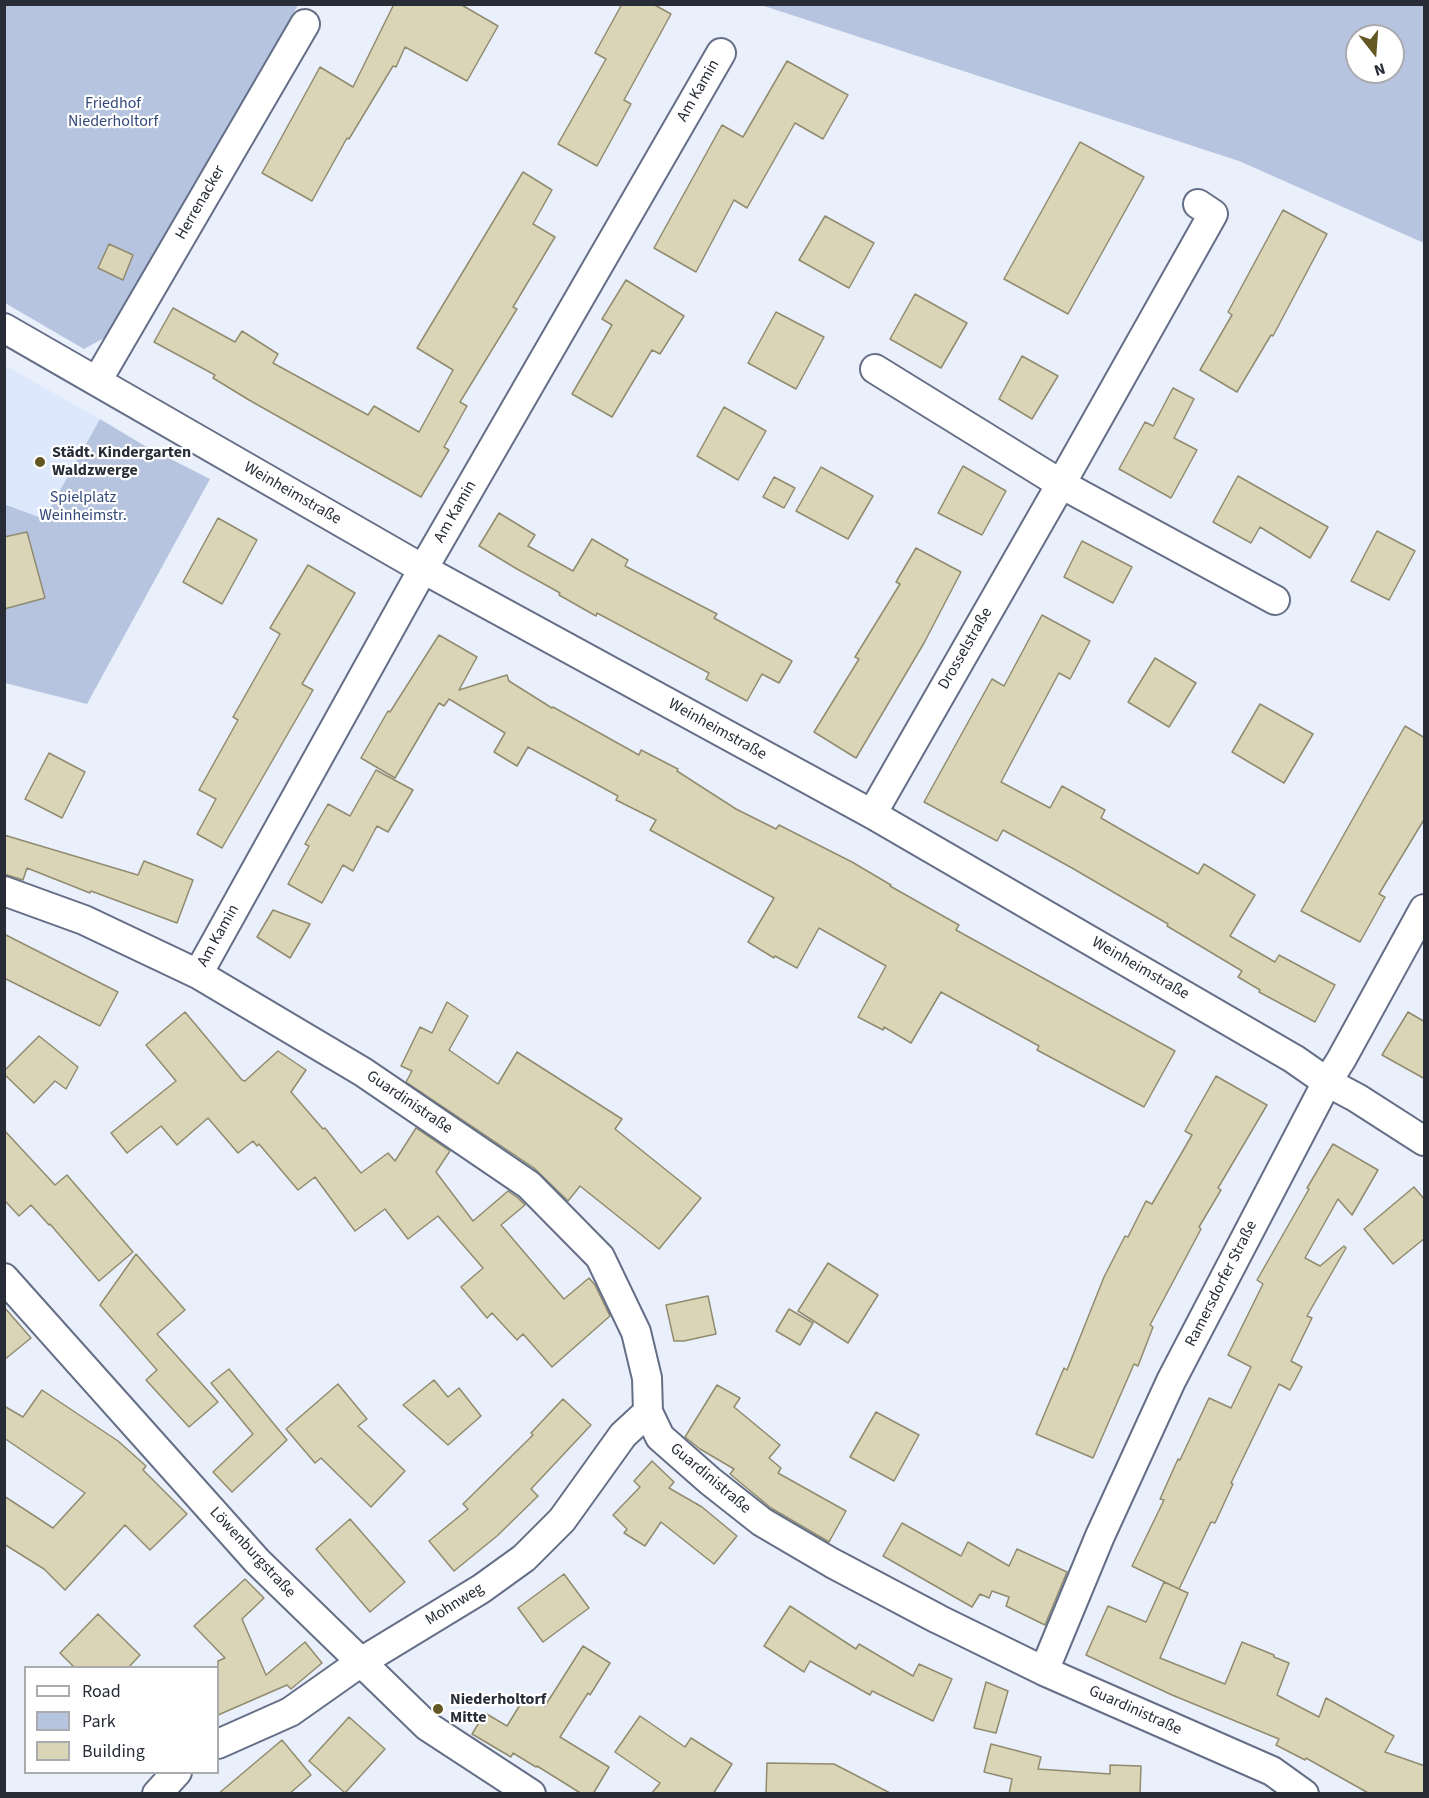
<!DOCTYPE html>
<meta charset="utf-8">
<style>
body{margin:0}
#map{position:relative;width:1429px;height:1798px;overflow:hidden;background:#eaf0fb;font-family:"Source Sans 3",sans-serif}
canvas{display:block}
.frame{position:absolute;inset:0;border:6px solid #272c36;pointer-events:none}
.legend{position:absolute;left:24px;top:1666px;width:195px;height:108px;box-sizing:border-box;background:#fff;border:2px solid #a9abaf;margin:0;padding:8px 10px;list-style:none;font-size:18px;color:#272c36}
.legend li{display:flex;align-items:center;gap:12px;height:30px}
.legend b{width:30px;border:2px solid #a9abaf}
.north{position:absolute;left:1345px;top:24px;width:60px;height:60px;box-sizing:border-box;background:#fff;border:2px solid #a9abaf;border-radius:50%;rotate:163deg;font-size:16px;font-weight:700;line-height:24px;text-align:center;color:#272c36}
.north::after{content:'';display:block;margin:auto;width:21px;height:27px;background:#635824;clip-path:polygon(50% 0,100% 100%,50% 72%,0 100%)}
</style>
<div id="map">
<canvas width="1429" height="1798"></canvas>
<div class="frame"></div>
<ul class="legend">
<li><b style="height:8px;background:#fff"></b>Road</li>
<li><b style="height:16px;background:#b6c4df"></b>Park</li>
<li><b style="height:16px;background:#dbd5b7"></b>Building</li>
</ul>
<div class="north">N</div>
</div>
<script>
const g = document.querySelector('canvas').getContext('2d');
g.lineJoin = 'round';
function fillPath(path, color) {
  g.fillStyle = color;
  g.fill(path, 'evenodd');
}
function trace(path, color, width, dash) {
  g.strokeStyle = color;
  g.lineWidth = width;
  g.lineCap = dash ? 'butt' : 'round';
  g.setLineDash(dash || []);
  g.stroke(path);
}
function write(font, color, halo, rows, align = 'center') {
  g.font = font + ' "Source Sans 3",sans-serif';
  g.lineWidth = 4.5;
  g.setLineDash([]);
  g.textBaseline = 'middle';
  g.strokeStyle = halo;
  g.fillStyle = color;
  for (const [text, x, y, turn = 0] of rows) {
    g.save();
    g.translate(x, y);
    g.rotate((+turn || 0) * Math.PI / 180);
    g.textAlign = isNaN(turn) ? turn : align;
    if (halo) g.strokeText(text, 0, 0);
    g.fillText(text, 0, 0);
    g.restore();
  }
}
fillPath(new Path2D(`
 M4,365L100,419L44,519L5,504Z`), '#dee8fd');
fillPath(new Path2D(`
 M5,5H298L115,332L84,349L5,303Z
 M761,5H1424V243L1239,161ZM1357,36H1393V72H1357Z
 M100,419L145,446L210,479L87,704L5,683L4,504L44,519Z`), '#b6c4df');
const building = new Path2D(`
 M394,4H460L498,26L467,81L405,47L396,67L393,66L349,139L347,138L312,201L262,173L320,67L353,87Z
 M622,4H653L671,14L624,100L631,104L597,166L558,144L606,59L595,53Z
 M787,61L848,95L823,139L795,123L747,208L734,200L696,272L654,248L722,125L743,137Z
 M1080,142L1144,177L1068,314L1004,279Z
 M523,172L552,190L533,224L555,237L513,307L517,309L460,402L467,406L444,447L449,450L421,497L249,400L213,378L215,375L154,342L173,308L235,342L242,331L278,354L273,363L368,415L374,406L419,432L453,370L417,348Z
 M1283,210L1327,234L1273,336L1271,335L1237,392L1200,370L1232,315L1228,312Z
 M825,216L874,243L849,288L799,260Z
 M109,244L133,255L123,280L98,268Z
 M626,280L684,316L660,354L652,350L612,417L572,394L612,325L602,319Z
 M915,294L967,323L941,368L890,339Z
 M776,312L824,337L796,389L748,363Z
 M1022,356L1058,376L1032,419L999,399Z
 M1173,388L1194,399L1174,438L1197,450L1171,498L1119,469L1145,422L1153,426Z
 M724,407L766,431L738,480L697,456Z
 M963,466L1006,491L982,535L938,513Z
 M821,467L873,496L848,539L796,511Z
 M1238,476L1328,527L1310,558L1260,527L1251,543L1213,522Z
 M774,477L795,488L784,508L763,497Z
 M499,513L535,535L528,546L573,571L592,539L628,560L625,566L717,614L714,618L792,661L779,683L762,674L747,701L706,679L709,673L597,613L596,616L559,595L560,593L517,569L479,546Z
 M218,518L257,540L222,604L183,582Z
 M1377,531L1415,551L1389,600L1351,581Z
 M27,532L45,598L4,609V537Z
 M1082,541L1132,567L1113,603L1064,577Z
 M916,548L961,572L924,643L856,758L814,732L859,659L855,657L900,584L896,582Z
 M308,565L355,593L302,684L313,690L222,848L197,834L216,799L199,790L238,720L233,717L280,634L270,628Z
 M1042,615L1090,641L1070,679L1059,673L1001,782L1050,808L1062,786L1105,810L1101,818L1198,874L1204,864L1255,895L1230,936L1275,962L1279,955L1335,985L1315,1022L1259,992L1260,990L1238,977L1242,971L1167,926L1168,924L1072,868L1003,830L997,841L924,802L992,679L1004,686Z
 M439,635L477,657L459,690L507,675L509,681L552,708L553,707L639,755L641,750L678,769L677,771L736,809L776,829L779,825L852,862L891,885L890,886L959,925L956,930L1175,1051L1144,1107L1037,1050L1039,1046L941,992L911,1043L884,1027L883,1030L858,1017L886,966L819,928L797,968L775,956L774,958L748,942L774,898L650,830L656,820L616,800L618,796L528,747L517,766L494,752L505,733L449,699L444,706L439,703L395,778L361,758L388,711L390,712Z
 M1155,658L1196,683L1169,727L1128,702Z
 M1260,704L1313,734L1284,783L1232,752Z
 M1405,726L1425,738V818L1379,894L1385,897L1360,942L1301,911Z
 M49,753L85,772L62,818L25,799Z
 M376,770L413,790L388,832L377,826L353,871L343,865L322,903L288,884L309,846L305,844L328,804L350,816Z
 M4,835L138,875L144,861L193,880L177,923L91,891L90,893L27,868L23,880L4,874Z
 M273,910L310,924L290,958L257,937Z
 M4,934L118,992L100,1026L4,978Z
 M447,1002L468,1016L449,1050L498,1084L517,1052L622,1119L615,1129L701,1198L659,1249L580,1186L568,1201L534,1168L406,1082L412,1071L401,1066L420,1027L432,1033Z
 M185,1012L242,1080L245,1081L278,1051L306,1070L291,1092L323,1129L325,1128L361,1173L388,1153L395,1161L416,1128L450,1151L436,1172L473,1221L508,1191L518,1198L525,1205L501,1225L564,1299L589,1278L595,1285L610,1316L552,1367L523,1334L517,1340L492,1313L487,1318L461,1287L483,1268L438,1216L408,1239L385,1209L355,1231L315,1177L298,1190L259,1144L257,1146L253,1141L238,1153L208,1118L177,1145L161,1126L127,1153L111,1133L176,1081L146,1045Z
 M1408,1012L1425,1022V1079L1382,1055Z
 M39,1036L78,1067L66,1089L55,1081L34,1103L4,1074V1071Z
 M1216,1076L1267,1105L1218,1188L1221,1190L1199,1227L1201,1229L1150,1325L1153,1327L1138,1366L1134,1364L1093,1458L1036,1434L1064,1368L1067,1370L1104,1277L1125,1236L1128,1237L1146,1201L1152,1204L1192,1135L1185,1131Z
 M4,1130L55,1185L67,1175L133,1252L99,1281L50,1224L49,1225L31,1205L19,1216L6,1202L4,1204Z
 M1333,1144L1378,1170L1352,1215L1338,1199L1305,1258L1320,1266L1344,1246L1346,1248L1307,1316L1312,1318L1291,1361L1302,1367L1290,1390L1279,1384L1231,1483L1233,1484L1215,1523L1211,1522L1179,1589L1132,1566L1164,1500L1160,1499L1178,1459L1180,1460L1209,1398L1231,1408L1251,1367L1228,1355L1263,1284L1257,1280L1309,1189L1307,1188Z
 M1414,1187L1425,1200V1238L1393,1264L1364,1229Z
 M136,1254L185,1310L157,1334L218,1402L189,1427L146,1380L157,1370L100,1305Z
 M828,1263L878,1295L848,1343L798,1311Z
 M708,1296L716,1334L684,1341H674L666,1305Z
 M4,1307L31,1338L4,1360Z
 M789,1309L813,1323L800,1345L776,1331Z
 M229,1369L287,1440L232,1492L213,1472L253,1434L211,1383Z
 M434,1380L448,1397L459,1388L481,1416L448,1445L403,1405Z
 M338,1384L367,1419L358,1426L405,1471L371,1507L321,1458L315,1463L286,1429Z
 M717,1385L740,1398L734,1407L780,1445L769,1458L781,1468L778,1473L846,1511L829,1542L771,1508L730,1474L734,1469L700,1449L685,1437Z
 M42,1390L118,1441L146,1466L143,1470L187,1514L150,1550L125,1525L65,1590L44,1569L4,1544V1496L53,1528L85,1493L4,1438V1406L23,1417Z
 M563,1399L591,1425L531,1489L538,1496L497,1536L454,1571L429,1541L468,1509L463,1504L533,1435L531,1433Z
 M876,1412L919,1435L894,1481L850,1457Z
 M652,1461L674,1482L669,1488L702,1507L737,1536L714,1564L661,1522L645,1546L624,1533L627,1529L613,1515L640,1487L634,1481Z
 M350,1519L405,1582L370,1612L316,1549Z
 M902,1523L961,1556L968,1542L1009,1566L1017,1549L1067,1572L1045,1625L1006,1606L1009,1597L992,1591L989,1598L980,1594L972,1607L883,1556Z
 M564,1574L589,1608L543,1642L518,1608Z
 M245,1579L264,1598L242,1619L266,1675L305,1642L322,1663L291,1689L287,1685L218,1715V1661L225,1658L194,1626Z
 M1164,1582L1188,1593L1160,1658L1225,1684L1242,1642L1274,1655V1657L1289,1663L1277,1695L1319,1717L1326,1698L1394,1736L1385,1752L1425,1766V1794H1370L1306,1758L1305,1760L1276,1745L1279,1739L1172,1695L1086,1655L1108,1606L1146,1622Z
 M790,1606L856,1649L859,1644L913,1676L919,1664L952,1679L933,1721L872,1691L870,1695L810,1661L804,1672L764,1646Z
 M98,1614L140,1655L128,1668H75L60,1653Z
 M583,1646L610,1663L590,1695L588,1693L560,1737L609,1767L593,1794H582L537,1766L536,1767L513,1753L511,1757L472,1734L485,1713L507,1726L526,1695L545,1706Z
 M986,1682L1008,1691L996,1733L974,1728Z
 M640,1716L685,1747L691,1738L732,1764L713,1794H651L660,1783L615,1752Z
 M349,1717L385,1749L345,1793L309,1761Z
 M282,1740L311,1775L289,1794H218Z
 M991,1744L1041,1757L1038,1769L1110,1774V1765L1141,1766L1140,1794H1009L1012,1779L984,1772Z
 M767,1763L834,1764L892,1794H766Z`);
fillPath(building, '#dbd5b7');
trace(building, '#918b6f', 1.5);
const minor = new Path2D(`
 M4,328L423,569L872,814L1294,1059L1327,1082L1357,1098L1424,1141
 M875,369L1061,484L1275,600
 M97,381L305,24
 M872,814L1061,484L1213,214L1198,204
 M4,891L84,920L198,974L363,1072L529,1185L600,1257L636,1332L647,1378L648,1412L660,1437L710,1481L762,1522L832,1563L938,1619L1044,1671L1272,1771L1304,1794
 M198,974L423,569L721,53
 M4,1278L257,1561L427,1726L531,1794
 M1044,1671L1100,1536L1171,1381L1327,1082L1341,1060L1424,909
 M218,1744L290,1712L361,1662L481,1589L524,1558L562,1520L623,1435L648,1412
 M157,1794L177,1772`);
trace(minor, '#646f87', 32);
trace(minor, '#fff', 28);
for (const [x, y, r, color] of [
 [40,462,6,"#635824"],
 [438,1709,6,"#635824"]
]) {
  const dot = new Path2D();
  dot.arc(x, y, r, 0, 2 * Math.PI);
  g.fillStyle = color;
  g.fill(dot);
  trace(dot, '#fff', 2);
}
write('16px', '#272c36', '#fff', [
 ["Am Kamin",699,91,-60],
 ["Herrenacker",201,203,-60],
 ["Weinheimstraße",292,494,30],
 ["Am Kamin",456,512,-60],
 ["Drosselstraße",966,649,-60],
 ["Weinheimstraße",717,730,29],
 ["Am Kamin",219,936,-61],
 ["Weinheimstraße",1140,969,30],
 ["Guardinistraße",409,1103,34],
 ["Ramersdorfer Straße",1222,1284,-63],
 ["Guardinistraße",710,1479,40],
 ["Löwenburgstraße",252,1553,47],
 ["Mohnweg",455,1605,-32],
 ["Guardinistraße",1135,1711,24]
]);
write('16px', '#334979', '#fff', [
 ["Friedhof",113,104],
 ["Niederholtorf",113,122],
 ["Spielplatz",83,498],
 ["Weinheimstr.",83,516]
]);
write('bold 16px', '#272c36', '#fff', [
 ["Städt. Kindergarten",52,453],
 ["Waldzwerge",52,471],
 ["Niederholtorf",450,1700],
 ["Mitte",450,1718]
], 'left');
</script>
